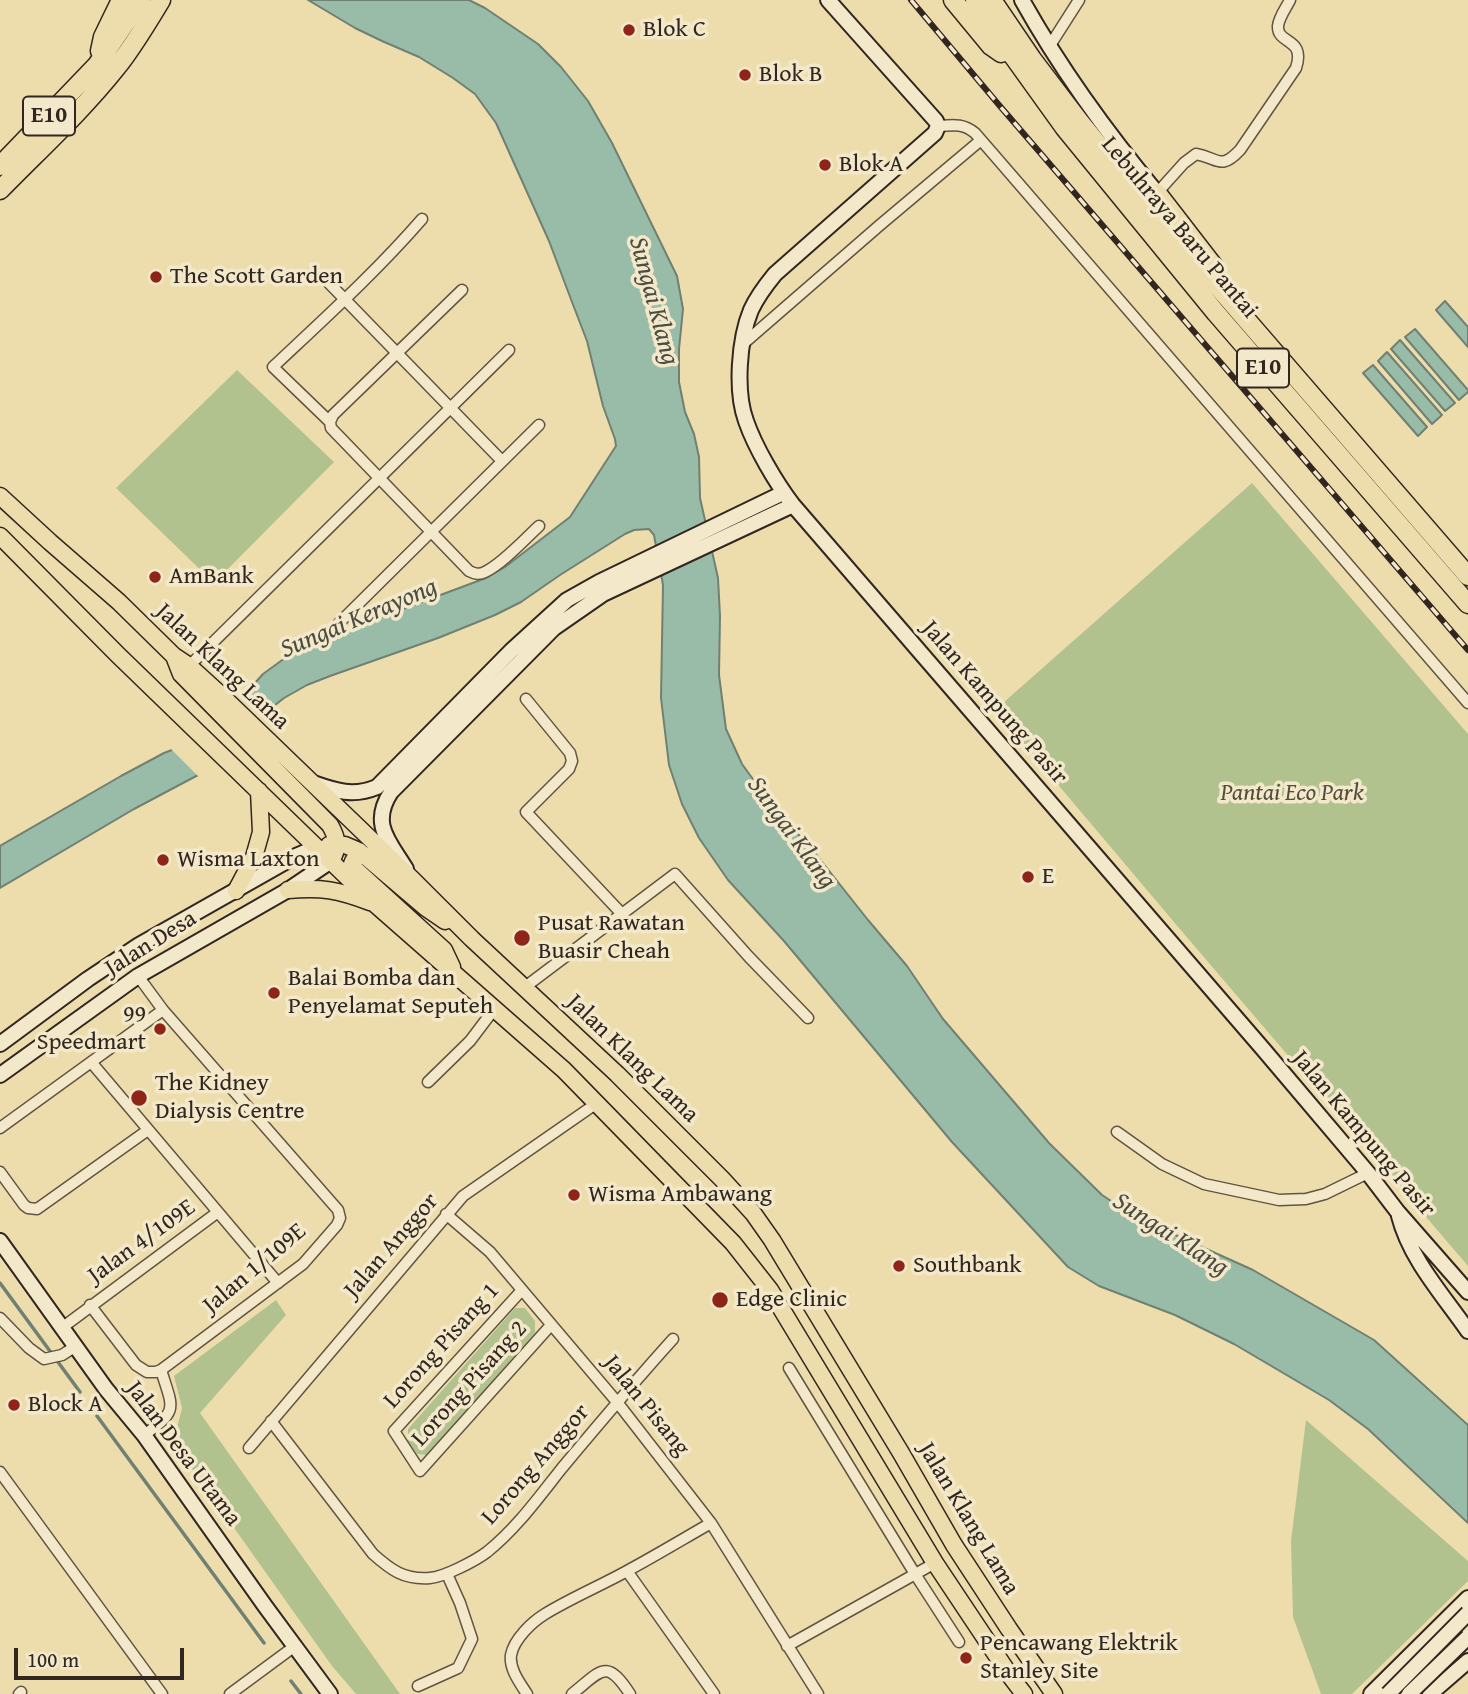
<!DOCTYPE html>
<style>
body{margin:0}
#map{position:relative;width:1468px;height:1694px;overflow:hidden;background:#edddad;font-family:"Gentium Book Plus",serif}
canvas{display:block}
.scale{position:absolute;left:14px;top:1648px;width:170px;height:32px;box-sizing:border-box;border:4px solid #322720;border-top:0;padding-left:9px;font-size:21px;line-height:24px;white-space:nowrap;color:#322720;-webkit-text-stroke:5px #f3e9ca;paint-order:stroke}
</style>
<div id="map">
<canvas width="1468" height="1694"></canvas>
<div class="scale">100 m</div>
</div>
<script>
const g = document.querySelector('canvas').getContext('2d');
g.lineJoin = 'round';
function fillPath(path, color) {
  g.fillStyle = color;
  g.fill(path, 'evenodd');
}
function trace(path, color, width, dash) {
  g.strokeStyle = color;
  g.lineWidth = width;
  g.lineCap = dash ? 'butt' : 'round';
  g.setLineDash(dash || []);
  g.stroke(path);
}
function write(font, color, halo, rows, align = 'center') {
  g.font = font + ' "Gentium Book Plus",serif';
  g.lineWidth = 7;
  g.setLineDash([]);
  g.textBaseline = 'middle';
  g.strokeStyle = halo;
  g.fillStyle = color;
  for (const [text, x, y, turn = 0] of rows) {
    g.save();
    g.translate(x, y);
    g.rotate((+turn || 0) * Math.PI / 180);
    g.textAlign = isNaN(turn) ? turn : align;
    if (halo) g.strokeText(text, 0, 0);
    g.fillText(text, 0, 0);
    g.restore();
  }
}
fillPath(new Path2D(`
 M237,370L334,462L214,583L116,488Z
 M1252,483L1468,734V1266L1179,928L995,710Z
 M276,1300L286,1315L200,1413L400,1694H356L332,1666L176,1446L177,1428L182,1408L174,1376Z
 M515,1308H525L535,1321V1333L427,1455L417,1454L408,1441V1429Z
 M1306,1420L1468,1561V1581L1352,1694H1321L1293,1617L1291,1541Z`), '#b2c28f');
const water = new Path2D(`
 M308,0H469L485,8L538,44L561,67L588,101L612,143L677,276L683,309L679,349V382L685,412L694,434L699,457L700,498L718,578L720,616L719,675L726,729L742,764L771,804L815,853L868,920L907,966L943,1019L1049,1143L1102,1195L1125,1210L1151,1224L1253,1270L1374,1340L1468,1425V1523L1368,1429L1329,1400L1234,1344L1175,1315L1099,1286L1068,1267L952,1142L784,941L728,880L699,838L682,804L669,765L661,698L663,585L654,535L649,529L634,530L625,534L560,575L521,602L495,615L438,638L330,676L307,685L284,698L270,709L249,732L200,774L134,809L0,888V846L121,776L164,753L182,746L231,710L263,674L285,658L352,628L486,578L505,567L570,517L616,446L615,439L603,406L587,341L572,302L549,241L496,123L475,94L453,78L419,57L382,41L355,28Z
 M1445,301L1468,327V347L1436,310Z
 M1415,329L1468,390V392L1459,400L1405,337Z
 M1400,340L1455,403L1445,411L1391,349Z
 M1387,352L1442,415L1432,424L1378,361Z
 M1373,365L1427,427L1418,436L1363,373Z`);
fillPath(water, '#99bca9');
trace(water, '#708072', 2);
fillPath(new Path2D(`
 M244,691L269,716L222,764L200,778L169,747L190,738L211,723Z`), '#edddad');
trace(new Path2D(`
 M0,1283L80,1392
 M97,1416L264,1643
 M291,1681L301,1694`), '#708072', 3.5);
const street = new Path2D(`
 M1049,47L1079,0
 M938,126C953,125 963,123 975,133L1468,703
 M1157,193L1184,163L1196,154C1219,158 1220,171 1240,150L1296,68C1306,37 1277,45 1278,26C1279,17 1286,8 1290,0
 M325,279L502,461
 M462,290L333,415L330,422L331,428L469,571C475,574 479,575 485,572C502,564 525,539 539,526
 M743,344L880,225L981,140
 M330,422L273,367C324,319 376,272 422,219
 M339,623L539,425
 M189,666L509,350
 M526,699L570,753L572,761L569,769L526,812L622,914
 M525,987L675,874L749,957L808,1018
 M91,1062L278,1283
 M428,1082L470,1041L495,1008
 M0,1128L163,1010
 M1117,1132L1162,1164L1204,1184L1279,1200L1306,1199L1325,1194L1368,1173
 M0,1172L24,1205L28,1208L37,1209L148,1130
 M446,1214L490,1252L617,1402L711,1523L818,1694
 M522,1290L394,1431L420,1471L551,1325
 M90,1305L136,1365L147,1372H156L161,1370L303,1264L337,1225L340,1218L338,1210L163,1010L138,976
 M0,1318L29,1348L44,1359L62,1355L76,1346
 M63,1327L218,1212
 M789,1368L915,1574L959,1642
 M271,1421L373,1554C391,1570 404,1580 430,1578C444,1577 475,1561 487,1552C516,1529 539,1497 562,1468C598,1425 635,1381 673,1339
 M144,1435C179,1410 173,1409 161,1370
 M249,1448L463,1196L597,1103
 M0,1472L162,1694
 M627,1571L714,1694
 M787,1646L935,1563
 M418,1686L458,1668L472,1639L460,1603L447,1574
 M19,1694L21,1692
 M230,1694L295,1646
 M527,1694C520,1683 509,1669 511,1655C514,1639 532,1622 545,1614C571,1598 600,1586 627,1571C655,1556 683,1539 711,1523
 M572,1694C601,1671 606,1657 630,1694`);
const secondary = new Path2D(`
 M828,0L936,121L938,126L935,133L775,274C766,285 757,297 751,310C739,339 735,391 746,421C755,447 776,483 793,505L1263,1049L1368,1173L1397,1211L1468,1292
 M1022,0C1060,68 1107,133 1157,193
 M313,783C336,791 353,797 377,787L511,651L567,600L599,582L783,493
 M406,869C389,841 370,824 391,792L554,628L603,594L793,505
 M0,1044L88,979L139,945L296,856L317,847
 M0,1075L138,976L288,890L331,861
 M1399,1216C1410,1259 1443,1295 1468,1331
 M0,1241L106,1389L144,1435L265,1606L330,1694
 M1371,1694L1468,1598
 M1430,1694L1468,1661`);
const primary = new Path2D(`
 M0,496L50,542L119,602L174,656L189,666L222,696L412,879L472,939L617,1074L722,1179L753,1213L772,1240L901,1453L954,1545L1009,1629L1054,1694
 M0,536L118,655L375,904L564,1070L733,1243L770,1290L935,1563L1011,1677L1024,1694
 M174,656L181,674L330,825C338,839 339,848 331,861
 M329,845H345L359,851L426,908L445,921
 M365,855C359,856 354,857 352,864L356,870L444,950L452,967
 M288,890C322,887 338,890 370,902
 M236,891L254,857L261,832L259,791`);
const highway = new Path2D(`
 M953,0L991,46L1001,53
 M975,0L985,17L1064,127L1216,313L1468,604
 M992,0L1032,59L1079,121L1149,207L1468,576
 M100,51L103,37L121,0
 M0,166L97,65L141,0
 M0,190C39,150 81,112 116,68C133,47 147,23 161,0
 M1157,193L1215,268`);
trace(street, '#615443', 13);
trace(secondary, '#322720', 18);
trace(primary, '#322720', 19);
trace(highway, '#322720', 21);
trace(street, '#f3e9ca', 10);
trace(secondary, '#f3e9ca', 14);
trace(primary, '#edddad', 16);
trace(highway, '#edddad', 18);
const rail = new Path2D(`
 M911,0L999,105L1468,650`);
trace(rail, '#322720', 6);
trace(rail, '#f3e9ca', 3.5, [10]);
const secondaryBridge = new Path2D(`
 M1388,1694L1468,1613
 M1409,1694L1468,1637`);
trace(secondaryBridge, '#322720', 18, []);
trace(secondaryBridge, '#f3e9ca', 14);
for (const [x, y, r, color] of [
 [629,30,7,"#8f2418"],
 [745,75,7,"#8f2418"],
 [825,165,7,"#8f2418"],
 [156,277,7,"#8f2418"],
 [155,577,7,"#8f2418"],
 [163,860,7,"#8f2418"],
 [1028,877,7,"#8f2418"],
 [522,938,9,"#8f2418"],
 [274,993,7,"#8f2418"],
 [160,1029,7,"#8f2418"],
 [139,1098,9,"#8f2418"],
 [574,1195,7,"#8f2418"],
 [899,1266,7,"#8f2418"],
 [720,1300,9,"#8f2418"],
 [14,1405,7,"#8f2418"],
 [966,1658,7,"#8f2418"]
]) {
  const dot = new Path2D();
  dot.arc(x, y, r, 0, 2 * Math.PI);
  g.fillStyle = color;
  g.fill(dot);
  trace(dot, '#f3e9ca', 2.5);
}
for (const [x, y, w] of [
 [49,116,52],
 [1263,368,52]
]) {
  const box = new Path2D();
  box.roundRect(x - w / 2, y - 19.5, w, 39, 5);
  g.fillStyle = '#f3e9ca';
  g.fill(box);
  trace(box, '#322720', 2);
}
write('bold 23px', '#322720', null, [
 ["E10",49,116],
 ["E10",1263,368]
]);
write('24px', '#322720', '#f3e9ca', [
 ["Blok C",643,30],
 ["Blok B",759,75],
 ["Blok A",839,165],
 ["The Scott Garden",170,277],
 ["AmBank",169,577],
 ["Wisma Laxton",177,860],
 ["E",1042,877],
 ["Pusat Rawatan",538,924],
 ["Buasir Cheah",538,952],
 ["Balai Bomba dan",288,979],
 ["Penyelamat Seputeh",288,1007],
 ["99",146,1015,"right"],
 ["Speedmart",146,1043,"right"],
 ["The Kidney",155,1084],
 ["Dialysis Centre",155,1112],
 ["Wisma Ambawang",588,1195],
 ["Southbank",913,1266],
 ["Edge Clinic",736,1300],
 ["Block A",28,1405],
 ["Pencawang Elektrik",980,1644],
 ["Stanley Site",980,1672]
], 'left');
write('24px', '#322720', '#f3e9ca', [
 ["Lebuhraya Baru Pantai",1179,228,50],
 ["Jalan Klang Lama",222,667,43],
 ["Jalan Kampung Pasir",994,703,49],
 ["Jalan Desa",151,944,-32],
 ["Jalan Klang Lama",632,1059,44],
 ["Jalan Kampung Pasir",1363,1134,50],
 ["Jalan 4/109E",142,1242,-36],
 ["Jalan Anggor",392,1246,-49],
 ["Jalan 1/109E",255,1269,-40],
 ["Lorong Pisang 1",442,1346,-48],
 ["Lorong Pisang 2",470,1384,-48],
 ["Jalan Pisang",646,1406,51],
 ["Jalan Desa Utama",183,1454,53],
 ["Lorong Anggor",536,1465,-49],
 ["Jalan Klang Lama",968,1519,59]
]);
write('italic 24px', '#524e3c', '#f3e9ca', [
 ["Pantai Eco Park",1292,794]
]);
write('italic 26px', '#4c4c42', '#f3e9ca', [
 ["Sungai Klang",653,301,75],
 ["Sungai Kerayong",359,619,-23],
 ["Sungai Klang",791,833,54],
 ["Sungai Klang",1170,1235,33]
]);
</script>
